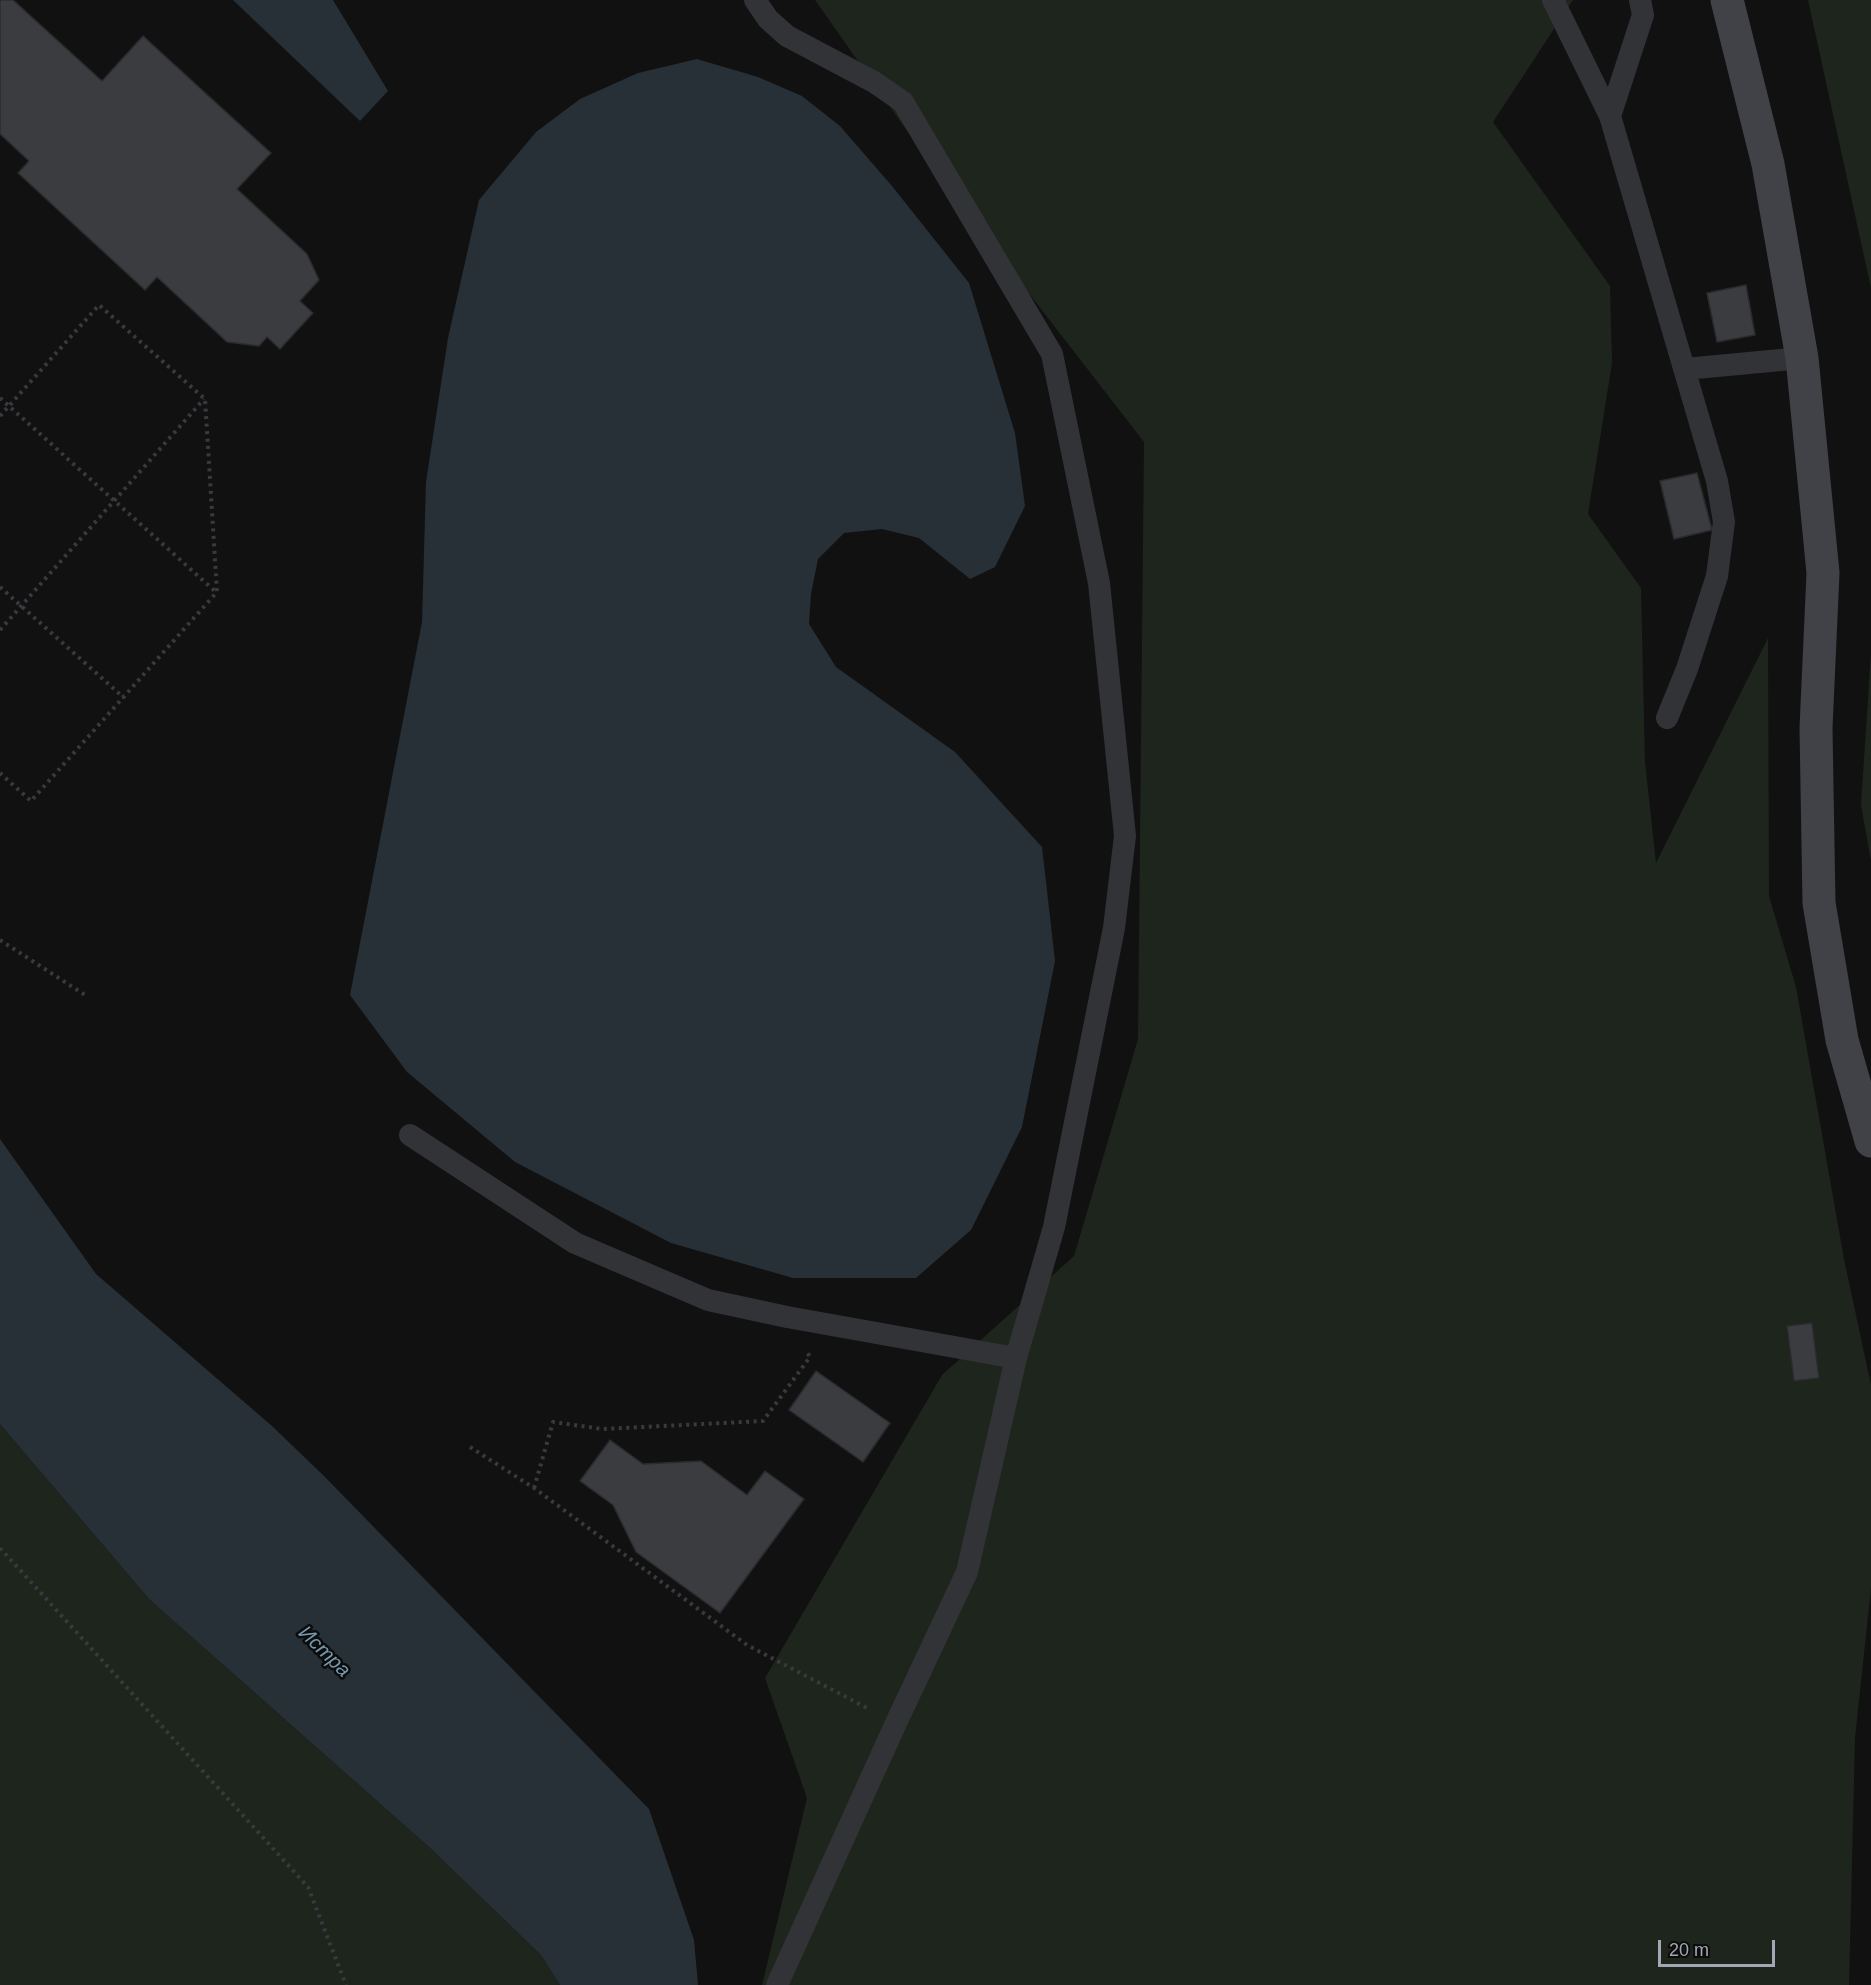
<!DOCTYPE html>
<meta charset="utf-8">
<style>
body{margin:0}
#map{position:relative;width:1871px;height:1985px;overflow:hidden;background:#111112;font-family:Arial,sans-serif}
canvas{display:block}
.scale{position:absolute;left:1658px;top:1940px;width:117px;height:27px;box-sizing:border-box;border:3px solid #a2a8b3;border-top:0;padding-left:8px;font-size:18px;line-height:21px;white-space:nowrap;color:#a2a8b3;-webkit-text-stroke:4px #0c0c0d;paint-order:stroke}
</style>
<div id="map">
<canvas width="1871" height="1985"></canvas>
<div class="scale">20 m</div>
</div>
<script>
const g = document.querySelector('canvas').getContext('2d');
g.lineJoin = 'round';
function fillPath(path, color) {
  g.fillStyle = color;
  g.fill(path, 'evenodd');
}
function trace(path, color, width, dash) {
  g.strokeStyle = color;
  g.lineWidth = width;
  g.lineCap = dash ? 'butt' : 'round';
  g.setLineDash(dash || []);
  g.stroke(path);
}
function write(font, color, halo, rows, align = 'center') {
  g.font = font + ' Arial,sans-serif';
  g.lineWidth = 5;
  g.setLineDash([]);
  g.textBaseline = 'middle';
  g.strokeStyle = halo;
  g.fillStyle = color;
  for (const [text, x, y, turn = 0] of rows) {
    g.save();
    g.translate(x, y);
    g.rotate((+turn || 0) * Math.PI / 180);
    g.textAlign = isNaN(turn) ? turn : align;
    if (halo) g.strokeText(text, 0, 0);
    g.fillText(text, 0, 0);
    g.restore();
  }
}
fillPath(new Path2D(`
 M815,0H1573L1493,122L1610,286L1612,363L1588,514L1641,588L1645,762L1656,863L1768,638L1769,896L1796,987L1844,1259L1871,1385V1588L1855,1738L1849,1985H762L807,1798L765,1678L942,1375L1074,1256L1138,1039L1144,442L948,189Z
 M1808,0H1871V288Z
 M1871,652V861L1861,805Z
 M0,1424L149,1599L429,1847L541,1955L560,1985H0Z`), '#1d251d');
fillPath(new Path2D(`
 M233,0H333L388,91L360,121Z
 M697,59L758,77L802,96L840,126L892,186L969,283L1015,433L1025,506L995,567L970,579L919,538L882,529L844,533L818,559L811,594L809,624L836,667L955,752L1042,847L1055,961L1022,1127L971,1230L916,1278H793L671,1243L515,1162L407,1072L350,995L422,622L426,482L448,338L479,200L536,132L580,99L638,73Z
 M0,1139L96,1274L272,1426L324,1476L649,1809L694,1940L698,1985H560L541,1955L429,1847L149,1599L0,1424Z`), '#273036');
const building = new Path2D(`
 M0,0H13L102,81L143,36L271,153L237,189L307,254L319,280L300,301L313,313L280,349L267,337L259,346L227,342L157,277L145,290L18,173L29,161L0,134Z
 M1746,285L1755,335L1717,342L1707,293Z
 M1697,473L1712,530L1674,539L1660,481Z
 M1812,1323L1819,1378L1794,1381L1787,1326Z
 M816,1371L890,1423L863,1462L789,1410Z
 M610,1440L643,1464L701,1461L747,1495L765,1471L804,1499L720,1613L636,1552L613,1505L580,1481Z`);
fillPath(building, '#3b3c3f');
trace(building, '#2b2b2e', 1.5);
trace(new Path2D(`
 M0,398L216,592
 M0,416L99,305L205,399L217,592L31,801L0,773
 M0,587L123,697L124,696
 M0,630L204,399
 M0,940L85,995
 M470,1447L534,1488L747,1645L869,1709
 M534,1488L553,1422L602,1429L763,1421L810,1357L807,1352
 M0,1548L308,1887L346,1985`), '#383a3e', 4, [3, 4.5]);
trace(new Path2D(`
 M755,0L768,19L787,36L874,82L903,102L1052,354L1099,583L1125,836L1114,928L1054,1227L1016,1358L967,1572L896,1723L777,1985
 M1553,0L1610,116L1717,481L1724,522L1717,576L1687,669L1667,718
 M1610,116L1643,15L1640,0
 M1685,369L1802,358
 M410,1135L575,1243L708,1300L787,1317L1016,1358`), '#323337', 22);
trace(new Path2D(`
 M1727,0L1768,164L1802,358L1823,573L1816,728L1819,903L1842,1040L1871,1141`), '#404247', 33);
write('italic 20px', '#7799af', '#0c0c0d', [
 ["Истра",324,1652,44]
]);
</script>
